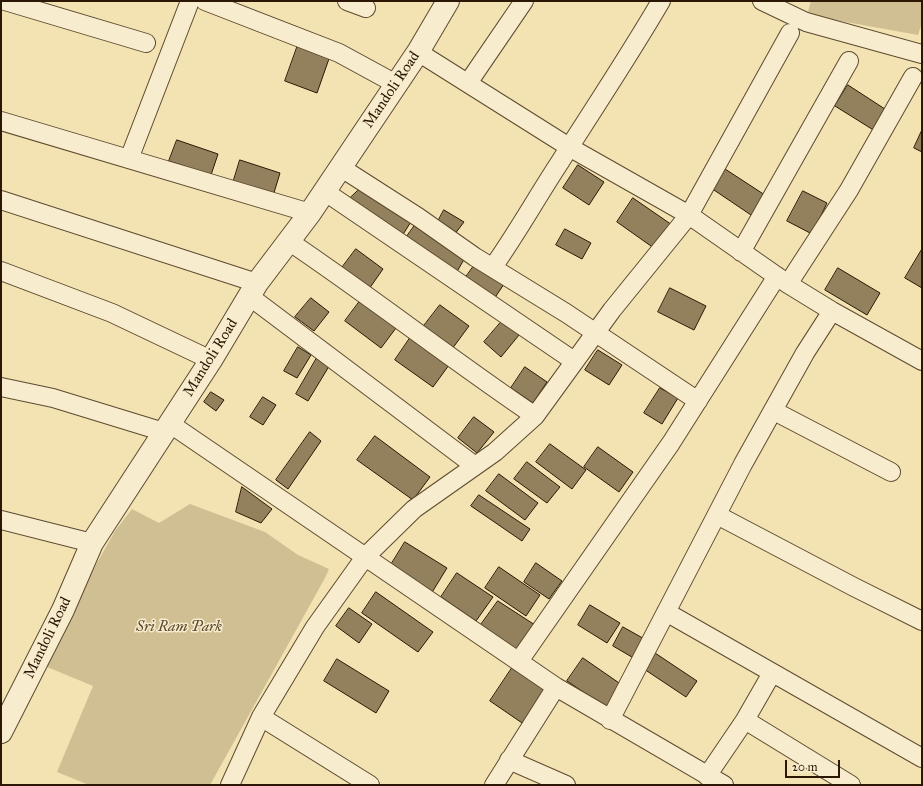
<!DOCTYPE html>
<style>
body{margin:0}
#map{position:relative;width:923px;height:786px;overflow:hidden;background:#f3e2b2;font-family:"IM FELL Great Primer",serif}
canvas{display:block}
.frame{position:absolute;inset:0;border:2px solid #2b1703;pointer-events:none}
.scale{position:absolute;left:785px;top:760px;width:55px;height:18px;box-sizing:border-box;border:2px solid #2b1703;border-top:0;padding-left:5px;font-size:12px;line-height:14px;white-space:nowrap;color:#2b1703;-webkit-text-stroke:3px #f7eccd;paint-order:stroke}
</style>
<div id="map">
<canvas width="923" height="786"></canvas>
<div class="frame"></div>
<div class="scale">20 m</div>
</div>
<script>
const g = document.querySelector('canvas').getContext('2d');
g.lineJoin = 'round';
function fillPath(path, color) {
  g.fillStyle = color;
  g.fill(path, 'evenodd');
}
function trace(path, color, width, dash) {
  g.strokeStyle = color;
  g.lineWidth = width;
  g.lineCap = dash ? 'butt' : 'round';
  g.setLineDash(dash || []);
  g.stroke(path);
}
function write(font, color, halo, rows, align = 'center') {
  g.font = font + ' "IM FELL Great Primer",serif';
  g.lineWidth = 3;
  g.setLineDash([]);
  g.textBaseline = 'middle';
  g.strokeStyle = halo;
  g.fillStyle = color;
  for (const [text, x, y, turn = 0] of rows) {
    g.save();
    g.translate(x, y);
    g.rotate((+turn || 0) * Math.PI / 180);
    g.textAlign = isNaN(turn) ? turn : align;
    if (halo) g.strokeText(text, 0, 0);
    g.fillText(text, 0, 0);
    g.restore();
  }
}
fillPath(new Path2D(`
 M811,1H922V23L918,35L807,15Z
 M190,504L265,532L298,555L329,569L325,578L210,785H89L57,772L93,686L40,664L115,531L132,509L159,523Z`), '#d1bf94');
const building = new Path2D(`
 M299,42L331,53L317,93L285,81Z
 M848,85L888,111L875,131L835,106Z
 M922,130V152L914,148Z
 M177,140L218,154L211,175L169,161Z
 M240,160L280,173L273,196L233,183Z
 M578,165L604,182L589,205L563,188Z
 M722,167L768,197L754,217L708,186Z
 M363,186L414,217L402,236L347,201Z
 M803,191L827,203L812,234L787,221Z
 M633,198L675,227L658,251L617,222Z
 M444,210L464,222L451,239L435,227Z
 M418,221L466,256L455,275L405,239Z
 M565,229L591,243L582,259L556,245Z
 M356,249L383,269L369,289L341,269Z
 M922,249V288L905,278Z
 M476,263L506,281L492,302L463,281Z
 M838,268L880,293L867,315L825,290Z
 M670,288L706,306L694,330L658,312Z
 M311,298L329,312L314,331L295,317Z
 M360,301L396,328L381,348L345,321Z
 M440,305L469,326L452,349L423,327Z
 M502,321L519,335L501,357L484,342Z
 M410,338L449,365L433,387L395,360Z
 M298,347L311,355L297,378L284,371Z
 M598,350L622,365L609,385L585,370Z
 M318,356L331,363L308,401L296,394Z
 M525,367L547,382L533,403L511,388Z
 M660,388L678,398L662,424L644,413Z
 M211,392L224,400L216,411L204,402Z
 M263,397L276,405L263,425L250,417Z
 M474,417L494,432L477,453L458,438Z
 M310,432L321,441L288,489L276,480Z
 M375,436L430,477L413,500L357,460Z
 M550,444L586,470L572,489L536,462Z
 M598,447L633,472L619,492L584,467Z
 M527,462L560,487L547,503L514,479Z
 M499,474L538,503L525,520L486,491Z
 M242,487L272,509L261,523L236,512Z
 M479,495L530,529L522,541L471,506Z
 M405,542L447,568L431,594L389,568Z
 M536,563L562,581L549,599L524,582Z
 M499,567L540,595L526,616L485,588Z
 M457,573L493,597L476,621L441,597Z
 M376,592L433,632L418,652L362,613Z
 M498,601L535,625L517,651L480,626Z
 M590,605L620,623L607,643L578,625Z
 M349,608L372,624L359,643L336,626Z
 M623,627L648,641L637,660L613,646Z
 M655,653L697,681L686,697L644,669Z
 M583,658L622,685L607,708L567,681Z
 M337,659L389,691L376,713L324,681Z
 M512,668L550,693L528,727L490,701Z`);
fillPath(building, '#93815e');
trace(building, '#2b1703', 1);
const minor = new Path2D(`
 M5,1L146,43
 M205,1L339,53L396,84
 M347,1L366,8
 M762,1L806,22L922,54
 M418,52L569,147L689,215L788,284L832,311L922,361
 M468,83L524,1
 M1,121L310,213
 M129,159L190,1
 M340,167L418,217L475,257L566,313L698,401
 M324,191L574,361
 M1,200L257,283
 M290,242C373,298 452,360 535,416
 M741,252L849,61
 M493,267C517,233 537,197 560,162C594,108 629,56 661,1
 M1,271L112,313L211,360
 M788,284L849,190L913,77
 M249,296L475,466
 M1,387L53,398L164,432
 M774,411L891,472
 M169,423L556,687L724,785
 M717,515L854,587L922,621
 M1,520L92,543
 M666,612L922,758
 M519,661L671,443L777,276
 M261,717L370,785
 M610,720L743,464L805,353L832,311
 M745,720L851,785
 M509,760L566,785
 M707,776L745,720L772,673
 M230,785L261,717L315,627L365,557L414,509L495,452L535,416L612,310L689,215L790,33
 M494,785L556,687`);
const tertiary = new Path2D(`
 M1,732L63,610L92,543L211,360L257,283L310,213L418,52L448,1`);
trace(minor, '#5d4a2f', 20);
trace(tertiary, '#5d4a2f', 24);
trace(minor, '#f7eccd', 18);
trace(tertiary, '#f7eccd', 22);
write('15px', '#2b1703', '#f7eccd', [
 ["Mandoli Road",392,90,-56],
 ["Mandoli Road",211,358,-58],
 ["Mandoli Road",48,638,-64]
]);
write('italic 15px', '#5d492e', '#f7eccd', [
 ["Sri Ram Park",179,627]
]);
</script>
